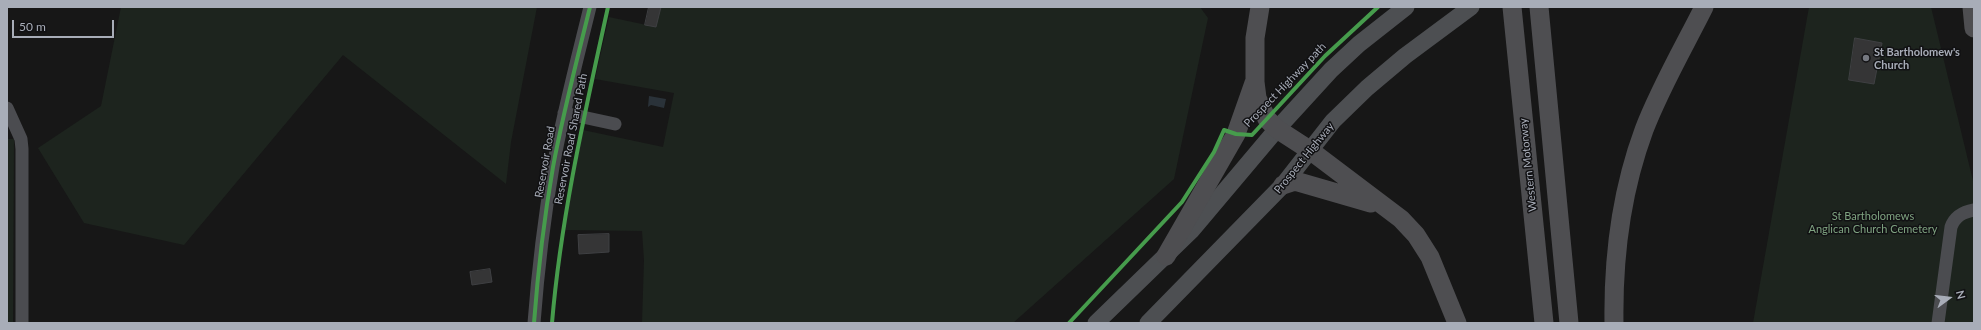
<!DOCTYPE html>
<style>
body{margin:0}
#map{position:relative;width:1981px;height:330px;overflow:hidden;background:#171717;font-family:Lato,sans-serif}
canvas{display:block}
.frame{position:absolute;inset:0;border:8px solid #a8adb8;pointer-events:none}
.north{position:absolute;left:1929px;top:278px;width:40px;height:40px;-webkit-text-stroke:3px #111113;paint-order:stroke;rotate:75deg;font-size:11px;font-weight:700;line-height:16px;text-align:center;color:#a8adb8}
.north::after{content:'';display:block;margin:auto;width:14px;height:18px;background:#a8adb8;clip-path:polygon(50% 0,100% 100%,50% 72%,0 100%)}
.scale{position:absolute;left:12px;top:20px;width:102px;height:18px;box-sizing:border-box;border:2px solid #a8adb8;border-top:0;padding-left:5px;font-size:12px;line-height:14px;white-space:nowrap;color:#a8adb8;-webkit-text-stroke:3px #111113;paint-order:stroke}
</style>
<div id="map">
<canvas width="1981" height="330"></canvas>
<div class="frame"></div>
<div class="north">N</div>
<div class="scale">50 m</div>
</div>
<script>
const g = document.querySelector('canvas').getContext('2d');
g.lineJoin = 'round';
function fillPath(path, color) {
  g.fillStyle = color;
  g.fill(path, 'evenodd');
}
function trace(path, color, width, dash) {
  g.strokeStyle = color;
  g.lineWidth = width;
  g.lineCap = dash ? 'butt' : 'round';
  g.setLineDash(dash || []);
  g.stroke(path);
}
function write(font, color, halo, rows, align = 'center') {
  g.font = font + ' Lato,sans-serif';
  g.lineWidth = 3;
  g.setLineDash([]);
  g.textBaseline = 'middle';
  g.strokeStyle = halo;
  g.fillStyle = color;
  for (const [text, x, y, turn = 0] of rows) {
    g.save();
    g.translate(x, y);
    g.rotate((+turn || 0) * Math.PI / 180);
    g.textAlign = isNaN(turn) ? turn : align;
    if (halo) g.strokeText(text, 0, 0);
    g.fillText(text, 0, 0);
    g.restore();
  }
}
fillPath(new Path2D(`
 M121,7H537L511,142L506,184L343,55L184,245L84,223L38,148L101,106Z
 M661,7H1200L1208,18L1174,179L1013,323H642L644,260L642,231L564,230L583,130L663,147L674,93L595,79L609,17L656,27Z
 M1809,7H1931L1974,185V323H1753Z
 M7,139H14L13,323H7Z`), '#1d241e');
fillPath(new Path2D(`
 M649,96L666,99L664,108L651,105L648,107Z`), '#2a3239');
const building = new Path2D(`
 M649,7H661L656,27L645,25Z
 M1855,38L1882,43L1874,84L1849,80Z
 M609,234V252L579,254L578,235Z
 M490,269L492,282L472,285L470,272Z`);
fillPath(building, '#353536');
trace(building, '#3f4043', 1);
trace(new Path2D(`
 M7,108L21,139L22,149V323
 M564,113L615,124
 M534,323C538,270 544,219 553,167C563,113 577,60 590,7
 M1938,323L1951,227C1955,216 1963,212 1974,210`), '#4b4c50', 13);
trace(new Path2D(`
 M1096,323L1191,231L1277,129L1331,70L1359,44L1406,7
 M1148,323L1283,185L1333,121L1367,88L1405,56L1471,7`), '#4d4f52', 17);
trace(new Path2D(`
 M1260,7L1255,38V82L1257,98L1267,119L1277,129L1311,151L1401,219L1416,235L1430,257L1457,323
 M1512,7L1544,323
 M1539,7L1569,323
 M1972,7L1974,28
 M1283,185L1295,181L1371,203
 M1166,256L1236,134L1254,83
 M1614,323C1613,257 1621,192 1644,130C1660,88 1684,47 1704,7`), '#4e4e51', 19);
trace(new Path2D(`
 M534,323C538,270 544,219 553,167C563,113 577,60 590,7
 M552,323C561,216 585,112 608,7
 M1069,323L1182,202L1214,152L1224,130L1236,134L1252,135L1325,56L1378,7`), '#469c4c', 4);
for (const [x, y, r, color] of [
 [1866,58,4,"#757880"]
]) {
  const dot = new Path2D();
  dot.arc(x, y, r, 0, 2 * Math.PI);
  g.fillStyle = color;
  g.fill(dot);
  trace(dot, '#111113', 1.5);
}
write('bold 11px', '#a8adb8', '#111113', [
 ["St Bartholomew's",1874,52],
 ["Church",1874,65]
], 'left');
write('11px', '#a8adb8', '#111113', [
 ["Prospect Highway path",1285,85,-46],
 ["Reservoir Road Shared Path",571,139,-79],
 ["Prospect Highway",1304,158,-51],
 ["Reservoir Road",545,162,-80],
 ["Western Motorway",1528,165,-96]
]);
write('11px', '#7fa381', '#111113', [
 ["St Bartholomews",1873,216],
 ["Anglican Church Cemetery",1873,229]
]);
</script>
